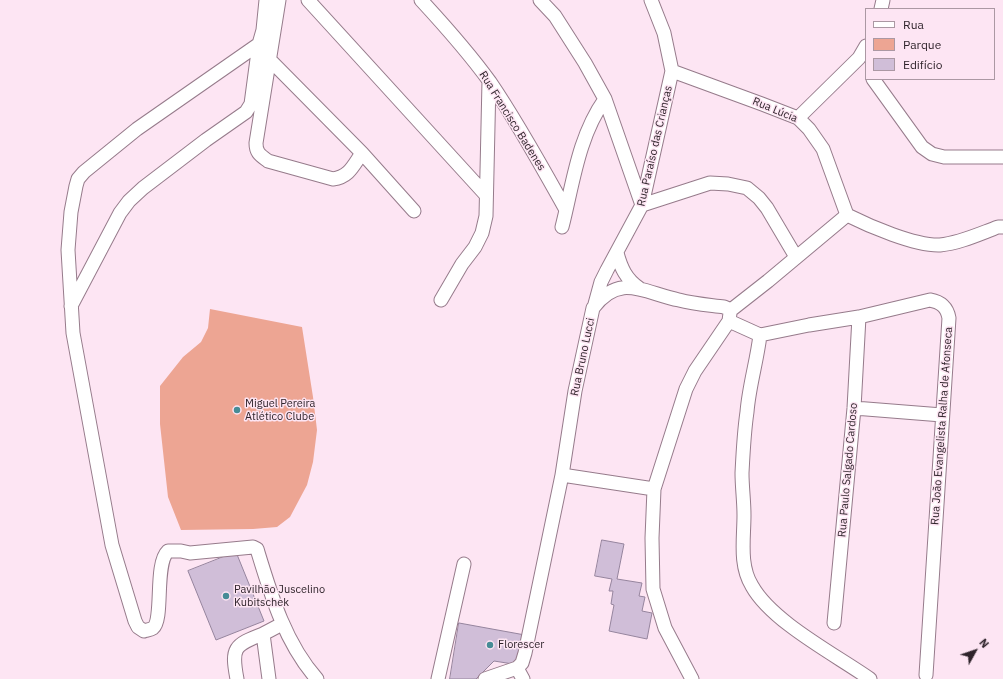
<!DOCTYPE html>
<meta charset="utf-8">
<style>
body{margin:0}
#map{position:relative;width:1003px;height:679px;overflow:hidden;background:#fde5f3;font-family:"IBM Plex Sans",sans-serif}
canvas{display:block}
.legend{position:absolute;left:865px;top:8px;width:130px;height:72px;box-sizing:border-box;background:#fde5f3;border:1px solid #ab98a3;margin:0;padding:5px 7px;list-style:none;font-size:12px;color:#2f242b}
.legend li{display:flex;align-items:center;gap:8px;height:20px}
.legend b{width:20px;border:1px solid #ab98a3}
.north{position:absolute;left:955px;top:631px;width:40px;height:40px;-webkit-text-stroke:3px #fde5f3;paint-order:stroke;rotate:50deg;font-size:11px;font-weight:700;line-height:16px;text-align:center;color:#2f242b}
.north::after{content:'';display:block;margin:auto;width:14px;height:18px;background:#2f242b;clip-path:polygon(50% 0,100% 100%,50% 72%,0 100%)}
</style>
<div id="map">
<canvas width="1003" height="679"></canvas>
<ul class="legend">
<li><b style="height:5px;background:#fff"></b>Rua</li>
<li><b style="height:11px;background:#eda593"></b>Parque</li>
<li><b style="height:11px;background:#d0bed8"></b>Edifício</li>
</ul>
<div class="north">N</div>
</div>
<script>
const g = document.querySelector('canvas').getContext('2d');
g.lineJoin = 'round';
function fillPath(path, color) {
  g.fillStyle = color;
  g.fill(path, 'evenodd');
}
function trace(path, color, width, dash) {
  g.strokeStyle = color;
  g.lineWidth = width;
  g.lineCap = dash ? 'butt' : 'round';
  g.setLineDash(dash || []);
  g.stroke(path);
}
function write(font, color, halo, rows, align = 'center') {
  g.font = font + ' "IBM Plex Sans",sans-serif';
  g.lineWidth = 3;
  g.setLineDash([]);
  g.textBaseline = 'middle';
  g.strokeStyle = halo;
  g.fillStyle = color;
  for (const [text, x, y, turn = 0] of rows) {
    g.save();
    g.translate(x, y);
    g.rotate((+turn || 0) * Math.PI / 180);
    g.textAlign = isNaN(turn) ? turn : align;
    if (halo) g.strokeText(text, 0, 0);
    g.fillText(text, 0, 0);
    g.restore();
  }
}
fillPath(new Path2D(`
 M210,309L302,327L313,397L317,430L313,462L307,485L290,517L277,527L253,529L181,530L168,497L160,424V386L183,357L201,342L208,328Z`), '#eda593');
const building = new Path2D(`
 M602,540L624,544L617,579L642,583L639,596L645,597L642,611L652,613L647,639L609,631L614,605L611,604L613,591H609L612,579L595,576Z
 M236,552L264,621L216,640L188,571Z
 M459,623L525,635L522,655L513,664L494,661L476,679H450Z`);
fillPath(building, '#d0bed8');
trace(building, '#95849d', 1);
const minor = new Path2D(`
 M266,0L263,30L259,44L137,129L84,172L78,179L76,186L71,212L68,250L73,333L112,545L135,621L138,627L144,631C146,630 150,630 153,628C164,619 154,564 168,551H181L190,553L253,547L257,549C271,595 285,643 317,679
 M279,0L256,143C256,153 260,155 268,161L333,179C349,177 353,166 362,153
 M308,0L486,195
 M421,0C445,26 469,53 490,82C518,123 542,167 566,210
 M540,0L555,16L585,63L605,99L642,205L710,183L728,184L747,188L759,198L767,208L796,257
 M881,9L883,0
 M269,59L362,153L414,211
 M672,71L762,104L798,118L809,129L823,149L847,215
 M873,79L922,147L932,154L944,157H1003
 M798,118L859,58L866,46
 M562,227C573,184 578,137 605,99
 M617,253C621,268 626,279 639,288
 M441,300L462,264L475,247L482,233L486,216L489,81
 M595,304L601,282L607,270L642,205L672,71L664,33L651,0
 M71,306L120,213L129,201L143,188L206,140L246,112L251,104L259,44
 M731,310L768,281L847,215C869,226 915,246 940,245C960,243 979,234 998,227H1003
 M729,321L760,335L809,325L859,317L930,300C941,302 947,307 949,318L926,675
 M760,335C757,361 749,386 747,412C744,432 743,453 742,473C742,487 744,501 744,515C744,539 739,565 752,586C772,622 836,655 870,679
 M854,408L942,415
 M562,475L654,489
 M834,623L854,408L859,317
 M517,668L522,663L525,653L562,475L575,391L593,308C620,272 644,293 679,300C694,304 709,305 724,307L731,310
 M237,679C231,648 234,645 263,634
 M269,679L263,634L282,624
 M438,679L464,564
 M485,679L517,668L523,679
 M692,679L665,628L653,589L652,538L654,489L686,389L695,371L729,321L730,313`);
trace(minor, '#967b8b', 15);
trace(minor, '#fff', 13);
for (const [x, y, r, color] of [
 [237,410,4,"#468c96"],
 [226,596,4,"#468c96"],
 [490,645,4,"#468c96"]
]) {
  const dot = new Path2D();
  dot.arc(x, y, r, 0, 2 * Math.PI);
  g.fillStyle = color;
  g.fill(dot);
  trace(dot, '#fde5f3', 1.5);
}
write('11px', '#2f242b', '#fde5f3', [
 ["Rua Lúcia",775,110,23],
 ["Rua Francisco Badenes",512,121,58],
 ["Rua Paraíso das Crianças",655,146,-77],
 ["Rua Bruno Lucci",583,357,-78],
 ["Rua João Evangelista Ralha de Afonseca",942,426,-86],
 ["Rua Paulo Salgado Cardoso",848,470,-85]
]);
write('11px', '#2f242b', '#fde5f3', [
 ["Miguel Pereira",245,404],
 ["Atlético Clube",245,417],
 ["Pavilhão Juscelino",234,590],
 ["Kubitschek",234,603],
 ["Florescer",498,645]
], 'left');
</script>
